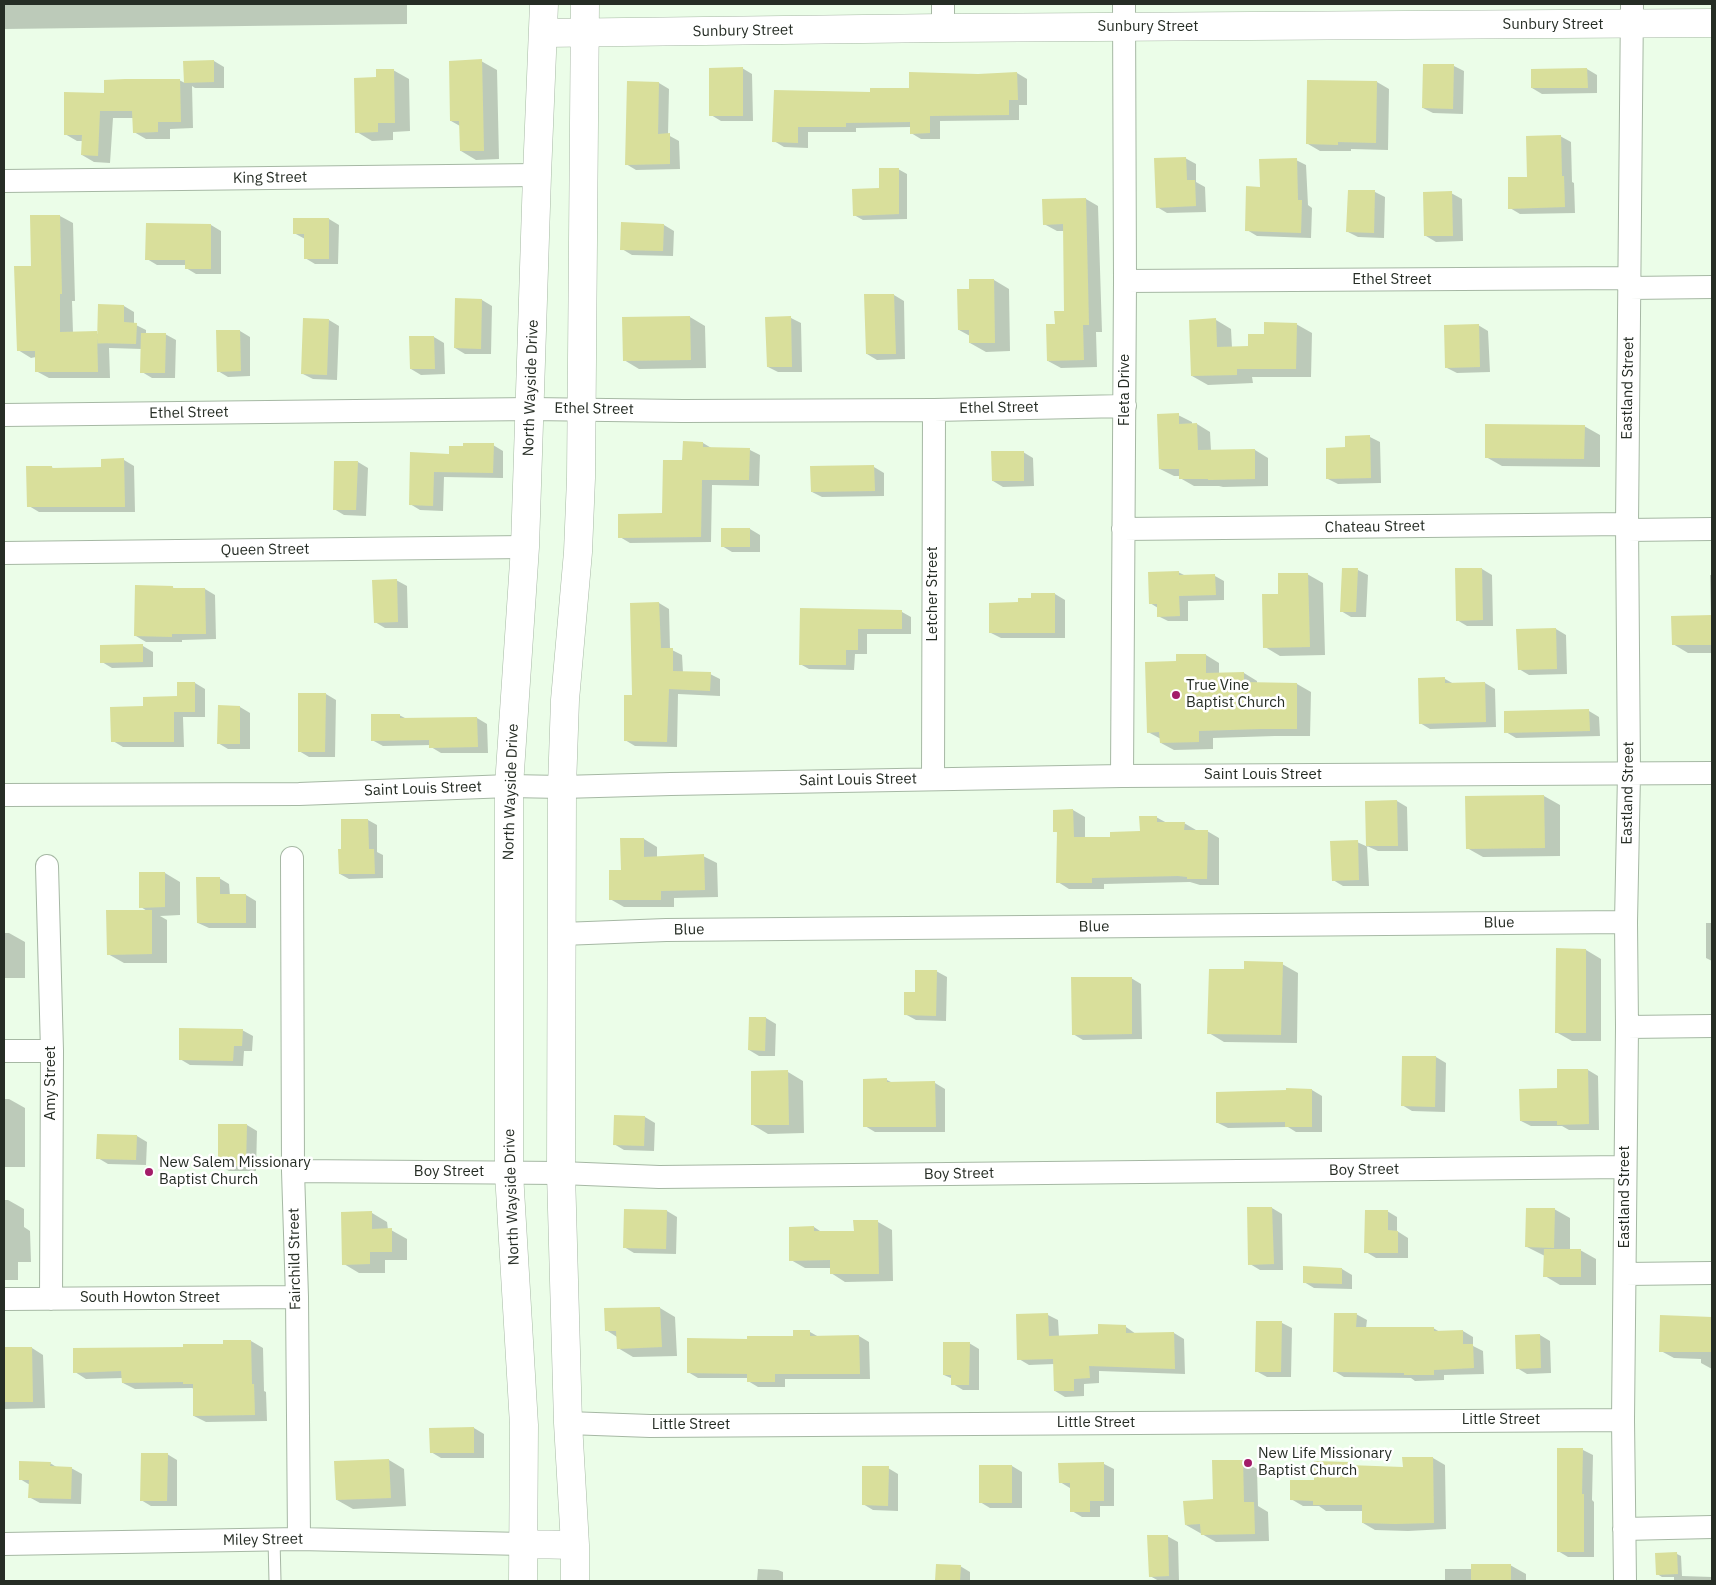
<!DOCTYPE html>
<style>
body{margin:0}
#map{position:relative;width:1716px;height:1585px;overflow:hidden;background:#ebfde8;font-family:"IBM Plex Sans",sans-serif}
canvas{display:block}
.frame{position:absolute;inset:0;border:5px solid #262d25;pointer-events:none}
</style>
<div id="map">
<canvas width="1716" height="1585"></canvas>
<div class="frame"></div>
</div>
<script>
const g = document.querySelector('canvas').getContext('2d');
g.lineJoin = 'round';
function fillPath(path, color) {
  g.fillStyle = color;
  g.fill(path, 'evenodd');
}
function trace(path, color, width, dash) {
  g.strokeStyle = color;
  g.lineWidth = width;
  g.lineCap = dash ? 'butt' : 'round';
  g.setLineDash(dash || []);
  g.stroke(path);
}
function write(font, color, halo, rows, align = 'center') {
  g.font = font + ' "IBM Plex Sans",sans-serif';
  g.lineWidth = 5;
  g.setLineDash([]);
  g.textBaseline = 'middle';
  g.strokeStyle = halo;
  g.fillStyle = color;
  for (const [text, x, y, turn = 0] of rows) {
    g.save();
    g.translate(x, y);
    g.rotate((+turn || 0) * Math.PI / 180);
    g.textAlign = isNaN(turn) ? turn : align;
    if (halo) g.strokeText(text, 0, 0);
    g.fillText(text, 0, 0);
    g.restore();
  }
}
fillPath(new Path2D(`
 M4,4H407V24L4,29Z
 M871,4H892V5H874Z
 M214,61L224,67V88H195L192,86L193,128L170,129V139H146L134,132V118H113L110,163L94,162L82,155L83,141H77L65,134L106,94L179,80L185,83V62Z
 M481,61L497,70L499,159L476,160L461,151L460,126L451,121Z
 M1454,66L1464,71L1463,114L1433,113L1423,108Z
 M742,68L752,74L753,121H721L711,115Z
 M1587,69L1597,75V93L1542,94L1532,88Z
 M393,70L409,79L410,131L393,132V140L372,141L357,132L377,78Z
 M1017,73L1027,79V105H1019V120L940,121V139H921L911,133V127L856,128V132H808V148L784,147L774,141L775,91L871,93L910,89L978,75Z
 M628,82L659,83L669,89L668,135L679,141L680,169L636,170L626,164Z
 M1377,82L1389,89L1388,150L1351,149V151H1320L1308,144Z
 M1560,136L1571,142L1572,182L1574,183L1575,213L1520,214L1510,208L1529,178Z
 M1185,158L1196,164V182L1205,187L1206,212L1167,213L1157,207Z
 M1296,160L1306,165L1308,205L1312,208L1311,238L1257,236L1247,230L1261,188Z
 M898,169L907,174V219L863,220L854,215Z
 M1349,191L1375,192L1385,197L1384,238L1358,237L1348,232Z
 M1451,193L1462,199L1463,241L1436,242L1426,236Z
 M1086,199L1098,206L1102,332H1096L1097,367L1061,368L1048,361L1056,325L1065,312V231H1057L1044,224Z
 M60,216L73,223L75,301H72L73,333L99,334L124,306L134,312V324L146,330V334H165L176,340L175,378H152L142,372V349L109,348L110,378H49L36,371V357L31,358L18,350L32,267L31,217Z
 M329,219L339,225L338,264H315L305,258V239L294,233Z
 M148,224L211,225L221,231V274H196L186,268V265H157L147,259Z
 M622,224L664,225L674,231L673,256L632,255L622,249Z
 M994,280L1009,289L1010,351L986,352L970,343V336L959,330L970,290Z
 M894,295L904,301L905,359L877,360L867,354L866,296Z
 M456,300H482L492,306L491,354H465L455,348Z
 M690,317L705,326L706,368L639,369L624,360Z
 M791,318L801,323L802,372H778L768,367Z
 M329,320L339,326L337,380L313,379L303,374Z
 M1216,320L1231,329L1232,348L1250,347L1265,335L1296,324L1312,333L1311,377H1252L1253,383L1208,385L1192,376Z
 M1478,325L1488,331L1490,372L1457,373L1447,368Z
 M240,331L250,337V376L228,377L218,371Z
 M434,337L444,343L445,374L421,375L411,369Z
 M1178,415L1192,422V425L1197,424L1210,432L1211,451L1255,450L1268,458V486L1223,487L1219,486H1194L1180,478V476H1174L1160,469Z
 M1584,426L1600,435V467L1502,466L1486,457Z
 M1370,437L1380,442L1381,483L1338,484L1328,479L1346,448Z
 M703,443L713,449L750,450L760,455L759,486L712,485L711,542L630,543L620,537L663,514L684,461Z
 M493,445L503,451V478L444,477L443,511L420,510L410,504L411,454L450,455Z
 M1023,452L1033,458L1034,486L1003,487L993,481Z
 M102,460H124L134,466L135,512H39L29,506L51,467L55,469L102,468Z
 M358,462L368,468L366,516L344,515L334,509Z
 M874,467L884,473V496L822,497L812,492Z
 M750,529L760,535V552H732L722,546Z
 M1482,569L1492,575L1493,626H1467L1457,620Z
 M1358,570L1368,575L1366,617H1351L1341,611Z
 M1178,572L1186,576H1215L1224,581V600L1188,601V621H1168L1158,616V608L1150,603Z
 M1307,574L1323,583L1325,655L1280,656L1265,647L1280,595Z
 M1710,575H1712V653H1688L1673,644L1711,616Z
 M396,580L407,586L408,628H385L375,622Z
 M172,587L177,590L205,589L215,595L216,639L182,640V642H146L136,636Z
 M1055,594L1065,600V638H1001L991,633L1019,603Z
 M659,603L669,609L670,649L682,655L683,673L710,674L720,679V696L678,694L677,747L635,746L625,740L633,696Z
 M801,609L902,612L911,617V634H867V654H855L854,670L809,669L800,664Z
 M1556,629L1566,635L1567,674L1529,675L1519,669L1518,630Z
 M143,646L153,652V667L112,668L102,662Z
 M1206,655L1219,663V674L1244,673L1257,681V683L1297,684L1311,692L1310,736H1275L1213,738V749L1174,750L1161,743V739L1148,732L1177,662Z
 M1445,679L1454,684L1485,683L1495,689L1496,727L1430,729L1420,723Z
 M195,683L205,689V717H183L184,747H123L113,741L144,707L179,697Z
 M326,694L336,700L335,757H309L299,751Z
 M219,706L240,707L250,713V749H228L218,743Z
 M1589,711L1599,717L1600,736L1516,738L1506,732Z
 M399,715L407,719L477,718L487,724L488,753H441L431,747V745L383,746L372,740Z
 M1544,796L1560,805V856L1483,857L1467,848Z
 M1397,801L1407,807L1408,851H1378L1367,846L1369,886H1343L1333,880L1357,842L1368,847L1367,802Z
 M1073,810L1085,817V838L1111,839L1141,832L1156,817L1167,823H1184L1196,830L1207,831L1219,838V885H1200L1190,882L1104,884V889H1069L1058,882V833L1055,831Z
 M368,820L377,825V852L383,855V878L349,879L340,874Z
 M644,839L657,847V858L703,856L717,863L718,897L674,898V907H624L610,899L622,871Z
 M165,873L180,882V915L160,916L167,920V963H124L108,954L147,911L141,907Z
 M219,878L229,884L230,896L246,895L256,901V928H209L198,923Z
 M1706,923H1712V961L1706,958Z
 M4,933H9L25,942V978H4Z
 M1586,950L1601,959V1041H1572L1556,1032Z
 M1282,964L1298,973L1297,1043L1224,1042L1209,1033L1245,971Z
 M936,971L947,977L946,1021L916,1020L905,1014L916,993Z
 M1131,978L1141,984L1142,1039L1083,1040L1073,1034Z
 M750,1018H766L776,1024L775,1056H759L749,1050Z
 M242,1030L253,1036L252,1051H244L243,1066L190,1065L180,1059Z
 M1436,1057L1446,1063L1445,1112L1412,1111L1402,1105Z
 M1558,1070H1588L1598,1076L1599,1130H1569L1562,1126H1531L1521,1121L1558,1089Z
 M788,1072L803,1081L804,1133L768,1134L753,1125Z
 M864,1080H887L893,1083H935L945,1089V1132H875L865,1126Z
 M1287,1089L1312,1090L1322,1096V1132H1296L1288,1127L1228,1128L1218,1123L1287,1092Z
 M4,1099H9L25,1108V1167H4Z
 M645,1117L655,1123L654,1151L624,1150L614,1144Z
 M247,1125L257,1131L256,1171H229L219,1165Z
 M137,1136L147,1142L146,1165L108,1164L98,1158Z
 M4,1200H8L24,1209V1227L30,1231L31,1262H18V1280H4Z
 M1272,1208L1282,1214L1283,1270H1260L1250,1264L1248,1209Z
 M1554,1209L1570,1218V1250H1580L1596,1259V1285H1560L1545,1276V1256L1527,1247Z
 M667,1211L677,1217L676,1254L634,1253L624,1247Z
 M1387,1211L1397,1217V1231L1408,1238V1258H1376L1366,1252Z
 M372,1213L387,1222L388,1230H391L407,1239V1260H385V1273H359L344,1264Z
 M878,1222L892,1230L893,1281L845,1282L831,1273V1268H805L791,1260L814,1227L823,1233L855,1232Z
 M1304,1267L1342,1269L1352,1275V1289L1314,1288L1304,1282Z
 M660,1308L675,1317L677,1356L633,1357L618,1348L617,1337L606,1330Z
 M1356,1314L1367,1320L1366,1328H1433L1440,1332L1463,1331L1473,1337V1346L1483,1351L1484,1374L1444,1375V1380L1415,1381L1411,1378L1344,1377L1334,1371Z
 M1048,1315L1058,1320L1059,1337L1099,1335L1126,1327L1136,1334L1174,1333L1184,1339L1185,1374L1099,1371V1383L1084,1384V1396L1065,1397L1055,1391L1054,1364L1029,1365L1019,1359L1018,1316Z
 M1684,1318H1712V1369L1701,1363V1359L1674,1358L1661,1351Z
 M1282,1323L1292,1328L1291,1377H1267L1256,1371Z
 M810,1332L819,1337L859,1336L869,1342L870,1379H785V1387H758L748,1381V1378H698L688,1372Z
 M1540,1335L1550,1341L1551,1373L1527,1374L1517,1368Z
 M251,1341L263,1348L264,1391L266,1392L267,1421L206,1422L194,1416V1389L192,1388L135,1389L123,1383V1378L86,1379L75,1372L184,1348L224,1346Z
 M969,1343L979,1349V1390H963L953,1384V1379L944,1375Z
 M32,1348L43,1355L45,1408L4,1409V1349Z
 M474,1428L484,1434V1458H441L431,1452Z
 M1583,1450L1593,1455L1592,1500L1594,1502V1557H1568L1558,1551Z
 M167,1454L177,1460V1506H151L141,1500Z
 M1433,1458L1445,1465L1446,1529L1408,1531L1375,1530L1363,1523V1511H1326L1319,1506H1303L1291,1499L1315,1482L1348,1463L1354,1467L1404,1468Z
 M389,1460L404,1469L406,1506L353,1509L337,1500Z
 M1243,1461L1257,1469L1258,1506L1268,1512L1269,1541L1216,1542L1186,1525L1214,1500Z
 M50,1463L58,1468H71L82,1474L81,1504L40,1503L29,1497L30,1485L20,1479Z
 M1104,1464L1114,1469V1506H1100V1517H1082L1072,1511L1070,1488L1060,1482Z
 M1012,1466L1022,1472V1508H990L980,1502Z
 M888,1468L898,1474V1511L873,1510L863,1504Z
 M1167,1536L1178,1542L1179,1581H1159L1150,1576Z
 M1677,1554L1681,1556L1682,1576L1712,1577V1581H1674V1577H1662L1657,1574Z
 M1510,1565L1526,1574V1581H1445V1569H1472Z
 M937,1566H960L970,1572V1581H937Z
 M758,1569L778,1570L783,1572V1581H757Z`), '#0003');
fillPath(new Path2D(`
 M482,59L484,151H460L459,121H450L449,61Z
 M214,60V82L184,83L183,61Z
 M1423,64H1454L1453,109L1422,108Z
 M743,67V116H709V68Z
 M1587,68L1588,88H1531V69Z
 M376,69H394L395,123H378V132L355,133L354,78L376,77Z
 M909,72L978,74L1017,72L1018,100H1009V115L930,116V133L910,134V122L846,123V127H798V143L772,142L774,90L870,92V88H909Z
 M125,79H180L181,122H158V132L133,133L132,111H100L98,156L81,155L82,135H64V92L104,93V80Z
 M1307,80L1377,81L1376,143L1338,142V145L1306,144Z
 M627,81L659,82L658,134L670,133V164L625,165Z
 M1561,135L1562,176H1564L1565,207L1508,209V177H1527L1526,136Z
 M1186,157L1187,180H1195L1196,206L1156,208L1154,158Z
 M1297,158L1298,200H1302L1301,233L1245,231L1246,186L1260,187L1259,159Z
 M879,168H899V214L853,216L852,189L879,188Z
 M1348,190H1375L1374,233L1346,232Z
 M1452,191L1453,236H1424L1423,192Z
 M1086,198L1089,325H1083L1084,360L1047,361L1046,324H1055L1054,311H1064L1063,224L1043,225L1042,199Z
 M30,215H60L62,294H60V332L97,331L98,372H35V351H17L14,266H31Z
 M293,218H329V259H304V234H293Z
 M621,222L664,224L663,251L620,250Z
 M146,223L211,224V269H185V260H145Z
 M969,279H994L995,343H969V330H958L957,289H969Z
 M864,294H894L896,354H866Z
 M455,298L482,299L481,349L454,348Z
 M98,304L124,305V322L137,323L136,344L97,343Z
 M690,316L691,360L623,361L622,317Z
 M791,316L792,367H767L765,317Z
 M303,318L329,319L327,375L301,374Z
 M1216,318L1217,347L1248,346V334H1264V322L1297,323L1296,369H1237V375L1191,376L1189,320Z
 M1479,324L1480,367L1445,368L1444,325Z
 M216,330H240L241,371L217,372Z
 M141,333H166L165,373H140Z
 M409,336H434L435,369H410Z
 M1179,413V424L1197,423L1198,450L1255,449V479L1208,480V479H1179V469H1159L1157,414Z
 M1485,424L1585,425L1584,459L1485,458Z
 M1370,435L1371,478L1326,479V448L1345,447V436Z
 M683,441L703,442V447L750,448L749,480H702L701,537L618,538V514L662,513L663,460H682Z
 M463,443H494L493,473L434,472L433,506L409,505L410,452L449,454V446H463Z
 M991,451H1024V481H992Z
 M124,458L125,507H27L26,466H52V468L101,467V459Z
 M334,461H358L356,510H333Z
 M874,465L875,491L811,492L810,466Z
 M721,528H750V547H721Z
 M1342,568H1358L1356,612H1340Z
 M1455,568H1482L1483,620L1456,621Z
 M1179,571V575L1215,574L1216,595L1179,596L1180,616L1157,617V604H1149L1148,572Z
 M1278,573H1308L1310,647L1263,648L1262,594H1278Z
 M397,579L398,622L374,623L372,580Z
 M135,585L173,586V588H205L206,634H172V637L134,636Z
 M1031,593H1055V633H989V603L1018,602V598H1031Z
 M659,602L661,648H673V671L711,672L710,691L669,689L667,742L624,741V695H632L630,603Z
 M800,608L902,610V629H858V650H846V665H799Z
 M1712,615V645H1672L1671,616Z
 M1556,628L1557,669L1518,670L1516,629Z
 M143,644V662L100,663V645Z
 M1176,654H1206V673L1244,672V682L1297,683V729H1260L1199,731V742L1160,743L1159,732L1147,733L1145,662L1176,661Z
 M1445,677V683L1485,682L1486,722L1419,724L1418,678Z
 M177,682H195V712H174V742H111L110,707L143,706V697L177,696Z
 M298,693H326L325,752H298Z
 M218,705L240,706V744H217Z
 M1589,709L1590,731L1504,733V711Z
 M371,714H400V718L477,717L478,747L429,748V740L371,741Z
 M1544,795L1545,848L1466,849L1465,796Z
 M1397,800L1398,846H1366L1365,801Z
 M1073,809L1074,837H1110V832L1140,831L1139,816H1157V822H1185L1184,830H1208L1207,879H1187V877L1178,876L1092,878V883H1056L1057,832H1053V810Z
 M341,819H368L369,849H374L375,874H339L338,849H341Z
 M620,838H644V857L704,854L705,890L661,891V900H609V870H621Z
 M1358,840L1359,880L1332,881L1330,841Z
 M139,872H165V907L139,908Z
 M196,877H220V894H246V923H197Z
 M106,910H152V954L107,955Z
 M1556,948L1586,949V1033H1555Z
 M1244,961L1283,962L1281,1035L1207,1034L1209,969H1244Z
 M915,970H937L936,1016L904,1015V992H915Z
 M1071,977H1132V1034L1072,1035Z
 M749,1017H766L765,1051L748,1050Z
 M179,1028L243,1029L242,1046H234L233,1061L179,1060Z
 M1402,1056H1436L1435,1107L1401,1106Z
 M1557,1069H1588L1589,1124L1557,1125V1121H1520L1519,1089L1557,1088Z
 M788,1070L789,1125H751V1071Z
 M887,1078V1082L935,1081L936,1127H863V1079Z
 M1286,1088L1312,1089V1127H1285V1122L1216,1123V1092L1286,1090Z
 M614,1115L645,1116L644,1146L613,1145Z
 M218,1124H247L246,1166H218Z
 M97,1134L137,1135L136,1160L96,1159Z
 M1247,1207H1272L1274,1264L1248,1265Z
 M1526,1208H1555L1554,1248L1525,1247Z
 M624,1209L667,1210L666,1249L623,1248Z
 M1365,1210H1388V1230L1398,1231V1253H1364Z
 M372,1211V1229L392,1228V1252H370V1264L342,1265L341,1212Z
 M853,1220H878L879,1274H830V1260L789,1261V1227L814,1226V1231H854Z
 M1544,1249H1581V1277H1543Z
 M1303,1266L1342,1268V1284L1303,1283Z
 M660,1307L662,1347L617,1349L616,1331H605L604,1308Z
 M1048,1313L1049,1336L1098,1334V1324L1126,1325V1333L1174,1332L1175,1369L1089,1366L1090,1378L1074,1379V1391H1054L1053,1359L1017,1360L1016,1314Z
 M1334,1313H1357L1356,1327H1434V1331L1463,1330V1344H1473L1474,1368L1434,1370V1375H1404V1373L1333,1372Z
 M1660,1315L1712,1317V1352H1659Z
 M1256,1321H1282L1281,1372H1255Z
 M793,1330H810V1336L859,1335L860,1374H775V1382H747V1374L687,1373V1338L747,1339V1336H793Z
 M1540,1334L1541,1368L1516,1369L1515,1335Z
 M223,1340H251L252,1384H254L255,1415L193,1416V1384H183V1382L122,1383L121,1371L73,1373V1348L183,1347V1344H223Z
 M943,1342H970L969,1385H951V1375H943Z
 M4,1347H32L33,1402H4Z
 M474,1427V1453H430L429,1428Z
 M1557,1448H1583L1582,1494H1584V1552H1557Z
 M141,1453H168L167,1501H140Z
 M1402,1457H1433L1434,1523L1395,1524L1362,1523V1505H1313V1501L1290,1500V1480H1314V1461L1348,1462V1465L1403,1467Z
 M389,1459L391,1498L336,1500L334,1461Z
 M1212,1460H1243L1244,1502H1254L1255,1534L1201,1535L1200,1524L1185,1525L1183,1501L1213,1499Z
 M19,1461L51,1462L50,1466L72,1467L71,1499L28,1498L29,1480H19Z
 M1104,1462V1501H1090V1512H1070V1483H1059L1058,1463Z
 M979,1465H1012V1503H979Z
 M862,1466H889L888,1506L862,1505Z
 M1147,1535H1168L1169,1576L1149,1577Z
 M1677,1552L1678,1574L1656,1575L1655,1553Z
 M936,1564L961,1565L960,1581H935Z
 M1471,1564H1511V1581H1471Z`), '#d9df9b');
const service = new Path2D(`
 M274,1539L275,1581`);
const minor = new Path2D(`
 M943,28V4
 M4,181L537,175
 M1125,281L1629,278
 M1629,288L1712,287
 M4,415L531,409L683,411L934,410L1125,406
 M1123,529L1627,524
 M1627,530L1712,529
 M4,553L525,547
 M1122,776L1125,281L1124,4
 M933,779L934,410
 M4,795L299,794L509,786L562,787L671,784L1122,776L1712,773
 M292,858L293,1171L297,1297L299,1539
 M47,866L52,1051L51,1299
 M562,934L666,930L1626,922
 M1627,1027L1712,1026
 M4,1051H52
 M293,1171L561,1173L659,1177L1625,1167
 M1625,1274L1712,1273
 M4,1299L297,1297
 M568,1423L650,1426L1623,1420
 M1624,1529L1712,1527
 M4,1544L299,1539L523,1544
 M1625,1581L1623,1420L1627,1027L1626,922L1629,774L1627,524L1632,4`);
const tertiary = new Path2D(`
 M544,33L943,28L1712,23`);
const secondary = new Path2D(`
 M523,1544L575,1545
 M523,1581L524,1425L509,1173V786L525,547L537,175L544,4
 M575,1581V1545L568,1423L561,1173L562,787L565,700L578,552L581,478L585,4`);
trace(service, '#a6b8a4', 13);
trace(minor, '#a6b8a4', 24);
trace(tertiary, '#a6b8a4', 29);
trace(secondary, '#a6b8a4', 29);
trace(service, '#fff', 11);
trace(minor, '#fff', 22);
trace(tertiary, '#fff', 28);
trace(secondary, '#fff', 28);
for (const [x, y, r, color] of [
 [1176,695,5,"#a31c68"],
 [149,1172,5,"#a31c68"],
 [1248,1463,5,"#a31c68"]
]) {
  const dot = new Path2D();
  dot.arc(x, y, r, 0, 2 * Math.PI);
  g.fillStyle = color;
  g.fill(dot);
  trace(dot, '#fff', 2);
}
write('15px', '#262d25', '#fff', [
 ["Sunbury Street",1553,25],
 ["Sunbury Street",1148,27],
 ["Sunbury Street",743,31,-1],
 ["King Street",270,178,-1],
 ["Ethel Street",1392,280],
 ["North Wayside Drive",531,388,-88],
 ["Eastland Street",1628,388,-89],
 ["Fleta Drive",1125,390,-90],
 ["Ethel Street",999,408,-1],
 ["Ethel Street",594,409,1],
 ["Ethel Street",189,413,-1],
 ["Chateau Street",1375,527,-1],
 ["Queen Street",265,550,-1],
 ["Letcher Street",933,594,-90],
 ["Saint Louis Street",1263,775],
 ["Saint Louis Street",858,780,-1],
 ["Saint Louis Street",423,789,-2],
 ["North Wayside Drive",511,792,-88],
 ["Eastland Street",1628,793,-89],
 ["Blue",1499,923,-1],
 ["Blue",1094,927,-1],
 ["Blue",689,930,-1],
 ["Amy Street",51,1083,-90],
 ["Boy Street",1364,1170,-1],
 ["Boy Street",449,1172],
 ["Boy Street",959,1174,-1],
 ["North Wayside Drive",512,1197,-92],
 ["Eastland Street",1625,1197,-90],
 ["Fairchild Street",295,1259,-91],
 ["South Howton Street",150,1298],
 ["Little Street",1501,1420],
 ["Little Street",1096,1423],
 ["Little Street",691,1425],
 ["Miley Street",263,1540,-1]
]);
write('15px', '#262d25', '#fff', [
 ["True Vine",1186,686],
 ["Baptist Church",1186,703],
 ["New Salem Missionary",159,1163],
 ["Baptist Church",159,1180],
 ["New Life Missionary",1258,1454],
 ["Baptist Church",1258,1471]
], 'left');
</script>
